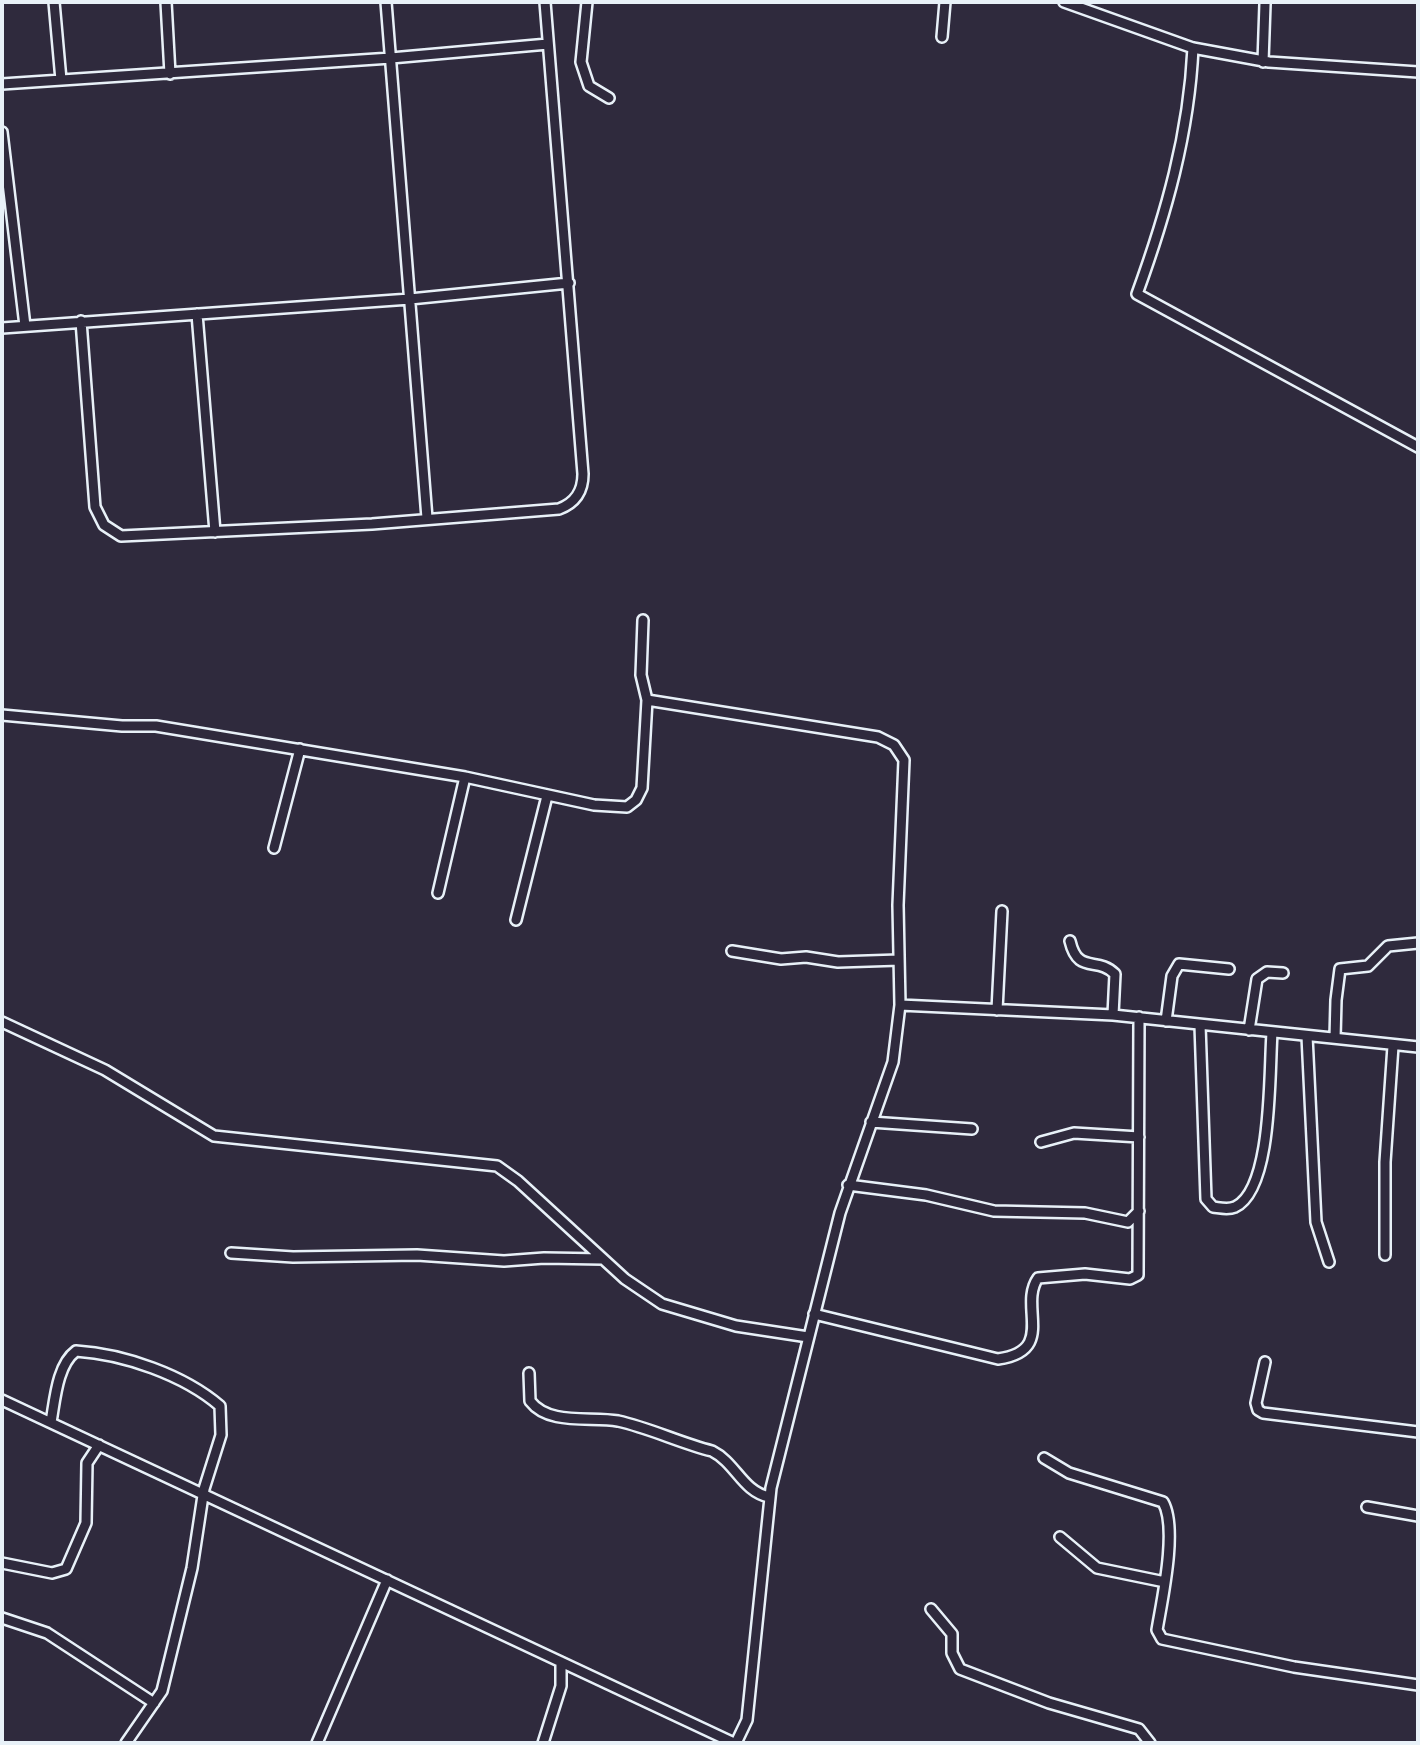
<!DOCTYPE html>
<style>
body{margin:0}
#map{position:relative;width:1420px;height:1745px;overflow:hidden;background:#2f2a3d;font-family:Kalam,sans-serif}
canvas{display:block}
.frame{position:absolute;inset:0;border:4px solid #e8f1f8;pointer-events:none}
</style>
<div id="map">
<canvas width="1420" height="1745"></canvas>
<div class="frame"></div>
</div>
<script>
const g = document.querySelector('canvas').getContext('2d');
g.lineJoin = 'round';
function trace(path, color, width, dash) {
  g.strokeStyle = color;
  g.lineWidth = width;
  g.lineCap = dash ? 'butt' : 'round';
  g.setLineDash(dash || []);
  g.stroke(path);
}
const minor = new Path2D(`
 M54,2L61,80
 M166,2L170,74
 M386,2L427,518
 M587,2L581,62L589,86L609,98
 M1064,2L1193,48L1269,62L1418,72
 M942,37L945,2
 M1193,48C1189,134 1166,214 1137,294L1418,447
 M1263,62L1265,4
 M2,84L391,58L548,44
 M2,132L25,326
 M197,314L215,532
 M81,321L95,507L104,525L121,536L372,524L559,509C575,503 583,492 583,474L545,2
 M2,328L410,299L569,283
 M647,700L878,737L894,745L904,760L898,905L900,1005L893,1062L840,1213L771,1488L747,1720L736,1743
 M2,715L122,726H156L465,777L594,805L627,807L636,800L642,788L647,700L641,675L643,620
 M274,848L300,749
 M438,893L465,777
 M516,920L547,796
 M1070,941C1078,975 1097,956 1115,974L1113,1015
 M732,951L781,959L806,957L838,962L899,960
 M900,1005L1113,1015L1418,1047
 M997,1010L1002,911
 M1166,1021L1172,976L1179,964L1229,969
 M2,1022L105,1070L214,1136L497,1166L518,1181L625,1279L662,1304L736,1326L808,1337
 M1200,1025L1206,1199L1213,1207C1221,1208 1228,1210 1235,1207C1273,1189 1269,1072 1272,1033
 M1249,1030L1257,979L1267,972L1283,973
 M1307,1036L1316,1222L1329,1262
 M1335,1038L1336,1000L1340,969L1368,966L1388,946L1418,943
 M871,1122L972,1129
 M1041,1142L1074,1133L1139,1137
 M848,1185L926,1195L994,1211L1085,1213L1128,1222L1139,1211
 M231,1253L293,1257L417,1255L504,1261L544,1258L603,1259
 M1385,1255V1162L1393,1046
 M814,1314L998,1359C1057,1351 1018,1306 1038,1278L1085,1274L1130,1279L1138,1275L1139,1017
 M1265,1362L1256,1403L1258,1410L1263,1413L1418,1432
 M529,1373L530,1401C549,1426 591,1416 618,1421C650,1428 680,1443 712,1451C736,1463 742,1491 769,1497
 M2,1400L734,1743
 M51,1422C55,1400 57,1365 76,1351C124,1354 184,1375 220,1406L221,1435L204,1489L192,1568L162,1691L126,1743
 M1044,1458L1069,1473L1163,1502C1178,1528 1162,1600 1157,1630L1162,1639L1294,1667L1418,1685
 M1367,1507L1418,1516
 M1060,1537L1097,1568L1165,1582
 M2,1563L52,1573L66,1569L86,1523L87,1463L99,1445
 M931,1609L952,1634V1653L960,1669L1049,1703L1139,1729L1150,1743
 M2,1618L47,1633L154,1703
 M317,1743L387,1580
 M543,1743L561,1686V1662`);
trace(minor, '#e8f1f8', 14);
trace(minor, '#2f2a3d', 9);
</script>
